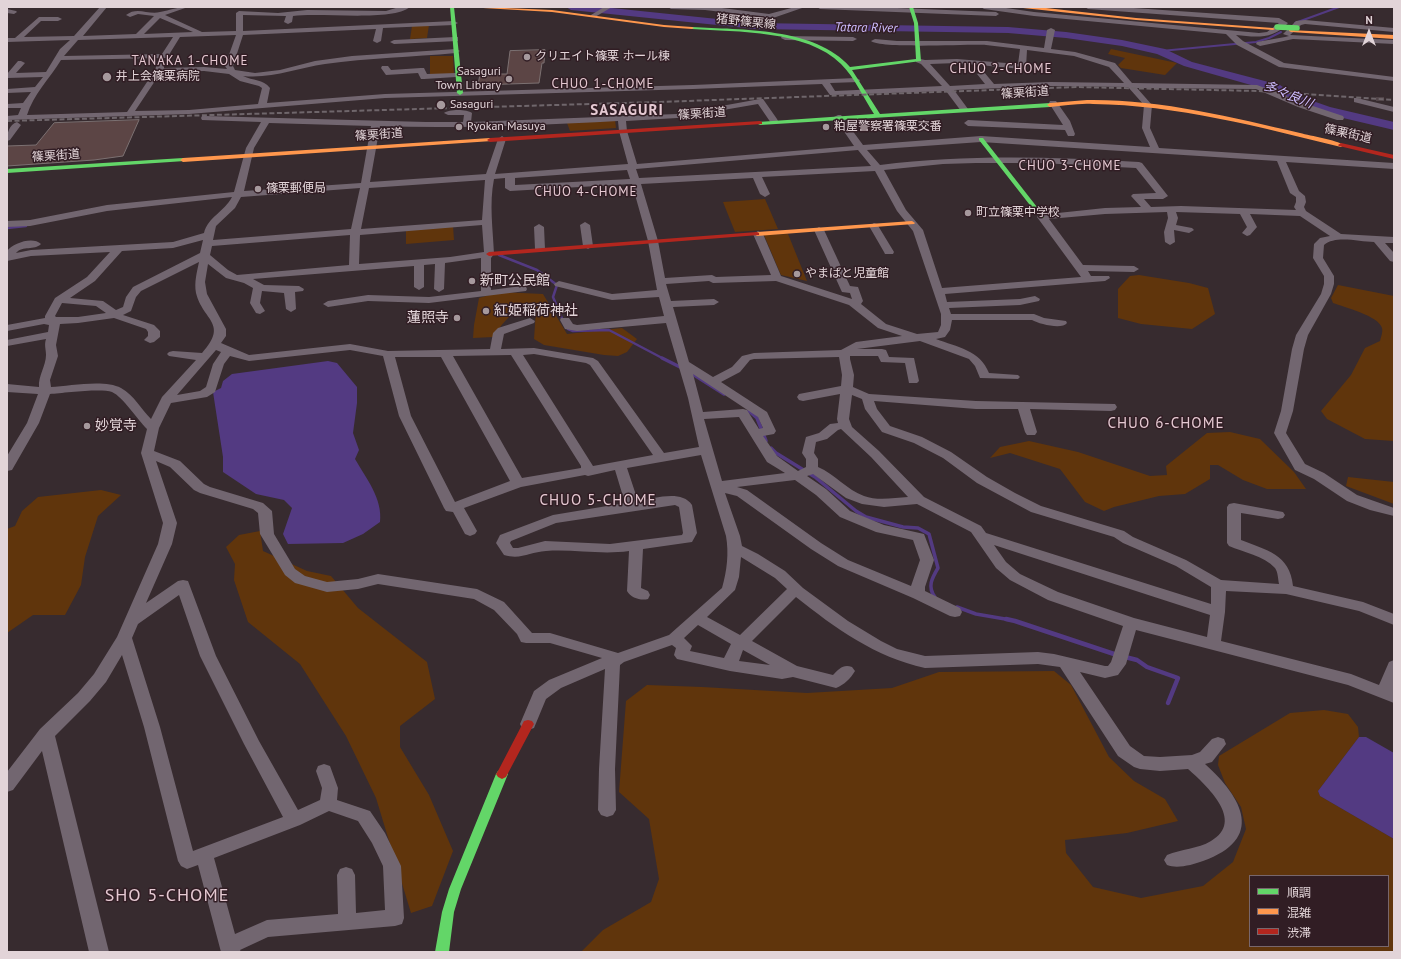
<!DOCTYPE html>
<meta charset="utf-8">
<style>
body{margin:0}
#map{position:relative;width:1401px;height:959px;overflow:hidden;background:#372b2f;font-family:"PT Sans","Noto Sans JP",sans-serif}
canvas{display:block}
.frame{position:absolute;inset:0;border:8px solid #e2d4d8;pointer-events:none}
.legend{position:absolute;left:1249px;top:875px;width:140px;height:72px;box-sizing:border-box;background:#311d24;border:1px solid #78666c;margin:0;padding:5px 7px;list-style:none;font-size:12px;color:#e2d4d8}
.legend li{display:flex;align-items:center;gap:8px;height:20px}
.legend b{width:20px;border:1px solid #78666c}
.north{position:absolute;left:1349px;top:12px;width:40px;height:40px;-webkit-text-stroke:3px #311d24;paint-order:stroke;rotate:0deg;font-size:11px;font-weight:700;line-height:16px;text-align:center;color:#e2d4d8}
.north::after{content:'';display:block;margin:auto;width:14px;height:18px;background:#e2d4d8;clip-path:polygon(50% 0,100% 100%,50% 72%,0 100%)}
</style>
<div id="map">
<canvas width="1401" height="959"></canvas>
<div class="frame"></div>
<ul class="legend">
<li><b style="height:5px;background:#63d668"></b>順調</li>
<li><b style="height:5px;background:#ff974d"></b>混雑</li>
<li><b style="height:5px;background:#b3261e"></b>渋滞</li>
</ul>
<div class="north">N</div>
</div>
<script>
const g = document.querySelector('canvas').getContext('2d');
g.lineJoin = 'round';
function fillPath(path, color) {
  g.fillStyle = color;
  g.fill(path, 'evenodd');
}
function trace(path, color, width, dash) {
  g.strokeStyle = color;
  g.lineWidth = width;
  g.lineCap = dash ? 'butt' : 'round';
  g.setLineDash(dash || []);
  g.stroke(path);
}
function write(font, color, halo, rows, align = 'center') {
  g.font = font + ' "PT Sans","Noto Sans JP",sans-serif';
  g.lineWidth = 3;
  g.setLineDash([]);
  g.textBaseline = 'middle';
  g.strokeStyle = halo;
  g.fillStyle = color;
  for (const [text, x, y, turn = 0] of rows) {
    g.save();
    g.translate(x, y);
    g.rotate((+turn || 0) * Math.PI / 180);
    g.textAlign = isNaN(turn) ? turn : align;
    if (halo) g.strokeText(text, 0, 0);
    g.fillText(text, 0, 0);
    g.restore();
  }
}
fillPath(new Path2D(`
 M429,25L427,38L410,39L412,26Z
 M1111,49L1177,63L1165,75L1121,68L1118,65L1125,58L1108,54Z
 M430,56H453L454,74H430Z
 M615,120L616,128L570,131L567,123Z
 M765,199L778,229L735,232L723,202Z
 M453,226L454,240L406,244V229Z
 M788,234L807,281L781,275L764,235Z
 M1139,275L1189,283L1208,288L1215,314L1192,329L1141,324L1118,318V289L1130,276Z
 M1338,285L1394,296V441L1365,439L1327,419L1321,411L1351,375L1365,348L1380,341C1381,337 1383,332 1382,328C1379,316 1344,307 1333,303L1331,298Z
 M500,292L543,294L567,334L622,328L637,339L627,352L618,356L604,355L544,345L534,339L536,310C516,303 503,323 493,337L473,338L474,325L479,298Z
 M1230,432L1260,439L1294,472L1306,489H1267L1243,480L1218,465H1210V479L1185,494L1159,496L1114,507L1104,511L1085,502L1060,469L1010,453L990,458L1000,447L1029,441L1078,452L1150,476L1167,475L1166,466L1207,433Z
 M1348,477L1394,482V504L1346,486Z
 M101,490L121,495L98,516L85,557L81,585L65,615H33L7,633V529L15,526L22,511L38,497Z
 M260,531L263,551L307,571L331,576L358,608L427,662L435,699L400,726V747L429,795L453,851L432,906L411,913L376,798L346,736L300,664L248,622L234,580L235,564L226,547L239,535Z
 M1054,671L1071,685L1109,757L1134,781L1165,799L1178,821L1127,833L1065,840L1066,853L1093,887L1141,898L1203,886L1233,862L1246,829L1241,807L1225,783L1218,765L1219,756L1290,713L1324,710L1348,714L1358,727L1359,737L1318,791L1320,796L1394,839V952H581L603,930L651,902L659,879L649,819L619,792L626,701L647,685L702,687L807,693L892,688L939,672ZM1250,876H1388V946H1250Z`), '#60350c');
fillPath(new Path2D(`
 M328,361L337,363L357,387V403L353,433L359,450L355,459C366,478 383,499 380,522L363,534L343,543L288,544L283,534L292,508L284,500L256,494L223,472V457L213,392L221,388L223,381L232,374Z
 M1359,737H1366L1394,753V839L1320,796L1318,791Z`), '#533a82');
trace(new Path2D(`
 M1295,23L1339,7
 M1161,51L1256,42L1269,38L1281,32`), '#533a82', 2);
trace(new Path2D(`
 M7,228L26,226
 M499,255L537,270L557,285L553,297L563,321
 M568,329L573,331L609,330L664,359`), '#533a82', 2.5);
trace(new Path2D(`
 M662,358L682,368
 M691,373L724,394
 M749,411L757,418L766,441
 M771,448L776,453L815,477L856,511L866,517L903,527L918,528L929,534L938,568C932,578 927,587 935,597
 M957,607L976,614L1011,620`), '#533a82', 3.5);
trace(new Path2D(`
 M1006,619L1015,621L1117,655
 M1125,657L1137,660L1147,667L1178,678L1168,703`), '#533a82', 4.5);
fillPath(new Path2D(`
 M566,7H602L756,23L1008,27L1066,32L1122,40L1165,49L1192,62L1280,85L1293,94L1330,107L1394,122V130L1322,113L1285,100L1272,91L1184,66L1157,54L1122,46L1066,38L1008,33L756,29L571,10Z`), '#533a82');
const building = new Path2D(`
 M545,50L544,63H542L539,83L478,85L480,74H507L510,51Z
 M139,120L123,156L94,160L7,166V146L36,145L54,123Z`);
fillPath(building, '#5c4545');
trace(building, '#7c7172', 1);
trace(new Path2D(`
 M1380,97V101`), '#514448', 8, [8, 4]);
fillPath(new Path2D(`
 M100,7H107L83,36L136,34L154,16L138,14L130,17L126,15C137,6 148,15 160,12C170,10 178,7 188,7L165,15L202,32L236,31V13L239,11L278,13L307,10L386,11L399,7H410C391,22 320,12 293,16L292,22L288,24L284,22L286,16L243,15V31L454,21L458,23L454,25L383,28L381,41L377,43L373,41L376,29L243,35L233,66L235,70L255,73L280,70L315,61L352,56L456,49L460,51L456,53C412,57 368,58 325,64C297,68 272,79 243,76C253,81 263,79 270,88L267,103L385,94L693,85L856,78L860,80L859,82L830,83L835,91L942,86L921,64L916,62V58L925,60L957,59L1018,64L1020,49C1009,48 997,46 986,45C968,44 881,49 871,41L875,39L897,41H987L1044,48L1047,30L1051,28L1055,30L1051,49L1075,52L1115,63L1132,83L1257,85L1304,103L1343,116L1344,118L1343,120H1337L1298,107L1256,89L1137,88L1152,105L1150,128L1159,148L1394,163V169L1286,162L1299,191L1305,196L1306,202L1304,207L1306,211L1341,234L1394,237V243H1385L1394,253V262L1390,261L1374,242C1359,242 1336,235 1324,245L1323,258L1334,276V284L1331,294L1308,335L1304,349L1293,411L1286,433L1305,464L1324,473L1357,495L1394,508V516L1370,510L1347,501L1314,479L1295,470L1274,433L1281,411L1292,349L1296,335L1321,294L1324,284V276L1313,258L1314,244L1320,238L1330,236L1300,216L1250,214L1257,227L1250,235L1247,236L1242,233L1247,227L1240,214L1176,212L1178,218L1176,225L1192,228L1194,230L1189,233L1174,230L1175,242L1170,245L1165,242L1164,232L1168,218L1167,212L1105,214L1049,219L1083,265L1134,266L1139,269L1134,272L1088,271L1091,276H1109L1110,278L1105,281L945,294L947,302L1020,299L1035,296L1040,299L1039,301L1020,305L949,308L951,314H1034L1044,318L1066,321L1067,323C1062,330 1039,324 1032,320H952L950,330L945,337L936,339C957,347 980,350 989,373L1018,375L1020,377L1018,379L980,378L975,366L969,359L920,341L857,349H882L886,350L889,357L914,358L919,381L917,383H909L905,363L881,362L878,356H850V359L854,375L853,387L869,394L976,401L1115,404L1117,407L1115,410L1111,411L1030,409L1037,432L1035,435H1027L1025,432L1018,409H976L874,401L877,409L890,426L922,437L951,452L987,477L1015,493L1041,506L1124,531L1133,537L1186,560L1221,580L1279,584C1278,579 1278,572 1275,568C1264,556 1243,552 1229,546L1227,543V507L1229,504L1234,503L1283,512L1285,515L1283,518L1278,519L1241,513V540C1266,550 1290,554 1293,586L1363,602L1394,614V625L1359,611L1286,594L1226,591L1225,612L1221,641L1351,674L1379,685L1389,662L1394,660V686L1393,690L1394,691V703L1348,685L1136,630L1126,664L1118,675L1105,678L1080,672L1130,746L1144,756L1160,757L1192,755L1200,752L1212,739L1218,737L1224,739L1226,744L1212,762L1205,764C1243,798 1265,839 1203,861C1192,865 1177,869 1167,865L1164,860L1167,855C1181,849 1198,849 1211,841C1246,821 1206,785 1188,769L1160,771L1140,769L1134,767L1118,756L1060,667L1038,664L925,668C875,657 835,628 796,597L752,641L797,666L833,675C839,669 843,664 852,667L855,671C851,678 844,685 836,688L793,677L782,679L730,671L677,659L674,655L676,648L672,645L624,662L620,665L615,769L616,810L613,815L607,817L601,815L598,810L599,769L605,669L561,688L546,699L534,728L528,730L522,728L520,724L534,691L549,680L602,658L550,643H526L521,642L517,634L494,610L474,599L378,584L358,589L327,592L295,583L285,575L260,534L258,513L253,509L200,493L194,490L170,467L156,461L177,523L172,544L146,603L178,581L183,580L188,581L216,656L259,741L298,810L320,800L322,788L316,771L318,766L324,764L330,766L338,788L337,800L370,811L385,833L401,866L404,918L402,924L395,926L268,937L240,950L241,952H221L198,865L187,869L181,866L178,861L144,727L122,655L106,682L90,701L55,736L109,952H89L42,751L13,790L7,792V772L40,729L78,693L94,674L117,637L158,544L163,523L141,453L147,429C137,419 123,397 112,392C101,388 63,393 50,394L39,423L12,470L7,471V456L27,423L38,394L7,392V384L39,387C38,376 46,366 46,355C46,349 44,345 46,339L7,346V340L48,332L49,325L44,324L7,331V325L45,318V316L55,298L87,277L110,252L31,256L7,261V251C13,243 33,236 41,244C34,251 23,245 16,253L31,250L173,242L204,233C208,217 224,212 232,197L107,211L30,226L7,227V221L30,220L107,205L234,192L246,148L261,122L202,120L201,118L202,116H205L426,122H463L464,115H448L444,113C449,109 467,109 472,113L471,122L677,114L760,99H763L777,119L778,121L777,123H771L758,104L677,118L626,121L627,131L637,164L854,146L834,117L838,115H841L863,145L981,136L1150,147L1142,128L1144,105L1128,87L1051,86L954,90L968,109L964,111H961L946,91L833,95H830L822,84L693,89L385,98L189,114L7,120V116L18,115L21,108H7V104L23,103L31,92L7,93V89L35,87L43,77L7,78V74L18,61H21L25,63L16,73L46,72L60,49L70,40L7,42V38H15L39,17H58L62,19L58,21H41L24,37L74,36ZM160,18L193,32L144,34ZM236,35L225,66L227,69L204,67L164,68V61H158L155,70L127,112L27,115C33,95 50,78 61,60L164,58H167L180,37ZM173,37L162,54L64,56L78,40ZM1027,50L1074,56L1109,67L1124,83L1051,82L994,84L984,72H981L977,74L985,84L950,86L930,64L957,63L1022,69L1026,67ZM204,71L229,74L240,81L259,86L262,88L258,104L189,110L135,111L161,72ZM618,121L619,131L628,164L495,174L506,139L502,136L498,139L486,174L370,182L380,126C459,129 539,125 618,121ZM269,123L371,126L361,183L244,191L254,148ZM981,142L1277,161L1290,193L1296,197V202L1294,207L1296,210L1181,206L1151,207L1144,199H1163L1168,196L1142,163L1139,162C1052,157 967,154 880,165L867,150ZM858,150L871,166L639,178L636,169ZM976,163H1041L1136,168L1156,193L1133,194L1131,196L1141,207L1105,208L1039,215L1037,217L1081,277L942,288L923,230L906,210L884,170L943,164ZM627,170L630,179L515,185V178ZM875,171L897,211L913,231L941,314V325L938,332L917,334L886,324L861,304L863,301L858,287L850,286L824,230L819,227L814,230L841,290L842,292L850,293L852,299L781,276L763,234L758,231L753,234L771,275L716,277L712,275L665,278L658,241L641,184L753,178L760,194L765,197L770,194L762,177ZM505,178V188L510,191L632,184L648,241L657,290L612,294L559,281L554,284L555,286L612,300L659,297L664,316L577,325L573,324L569,318H561L560,320L565,329L577,331L666,323L688,398L699,447L664,453L598,361L593,358L534,348L501,349L504,334L534,323L535,321L530,318L498,328L493,333L490,349L388,351L350,344L249,355L221,343L226,336V329L207,294L205,282L208,264L226,278L244,283L253,288L250,303L256,313L260,314L265,311L260,303L262,291L284,293L286,309L291,312L296,309L295,292L303,291L304,289L299,286L264,285L253,279L414,266V287L419,290L424,287V265L435,264L434,289L439,292L444,289L445,263L481,258V291L429,297L368,295L328,301L323,304L328,307L368,301L429,303L526,291L527,289L526,287L522,286L491,290V258L494,254C493,229 489,204 494,179ZM485,180L482,220L361,229L369,188ZM360,188L351,229L213,240L216,226L235,208L241,197ZM482,225L484,252L450,257L359,264L360,235ZM350,235L349,265L237,275L228,270L210,255L212,246ZM203,240L200,253L133,287L126,297L123,307L116,310L103,301L70,298L95,281L122,251L173,248ZM199,262C197,272 194,282 196,293C203,321 229,323 202,353L173,351L169,352L167,354L169,356L196,360L162,397L151,419C141,409 134,395 121,388C105,379 69,386 51,387L50,380L58,356L56,345L60,324L78,323L114,318L146,329L148,332V336L144,340L150,343L154,342L160,337V331L154,325L123,315L131,311L136,297L141,291ZM709,281L713,283L776,281L849,305L878,328L902,336L856,342L841,350L754,353L742,356L732,367L713,377L689,362L673,307L714,305L719,302L714,299L671,301L666,284ZM62,303L96,306L106,313L78,317H56L55,316ZM216,350L221,352L213,364L206,387L200,391L177,395ZM350,350L383,356L399,416L444,508L446,511L453,512L465,534L470,536L475,534L477,531L464,508L521,487L585,475L588,476L615,470L625,503L553,515L500,535L496,543L504,555C521,560 530,552 546,551C574,549 601,555 629,551L627,591C631,598 641,601 648,599L650,595L648,591L641,588L643,549L692,542L697,533L692,505C681,489 654,499 638,501L627,468L701,455L726,536C729,553 727,571 722,588L669,635L618,653L550,633H532L504,602L477,589L378,574L358,579L327,582L305,576L295,569L274,534L272,511L263,503L210,487L204,484L180,461L154,451L159,428L171,403L207,397L215,392L224,364L230,356L249,361ZM534,354L586,363L590,365L653,455L593,466L523,355ZM511,355L581,466V468L522,478L453,356ZM395,357H441L510,481L455,502L411,416ZM839,357L842,375L841,386L799,394L797,397L799,400L803,401L840,394L837,419L838,423L830,424L819,433L806,437L802,453L806,459V467L798,471L777,456L763,436L774,434L776,431L767,412L721,382L740,372L750,360L754,359ZM693,374L758,417L763,428L759,429L747,410L743,409L703,412ZM852,395L862,399L865,409L882,432L914,443L943,458L977,483L1031,512L1114,537L1123,543L1176,566L1211,587V604L986,533L981,526L924,497L879,451L852,427L849,419ZM739,417L767,462L785,473L722,481L704,419ZM841,429L871,457L908,497C894,498 877,501 864,496C847,490 835,474 818,467V459L814,453L816,442L827,439L838,430ZM813,474L846,498L862,504L884,507L917,504L971,532L996,568L1010,580L1048,600L1123,626L1111,662L1108,666H1105L1054,654L1038,652L925,656L897,649L881,641L848,621L803,588L785,571L758,554L742,546L740,536L725,493L737,496L811,549L838,566L913,598L950,616L955,617L960,616L962,612L960,608L925,591V587L934,560L924,534L884,525L850,511L826,489L807,476ZM795,480L816,495L840,517L876,532L913,540L920,560L911,586L848,560L821,543L747,490L737,487ZM675,505L679,507L683,533L682,535L610,544L545,541L518,548H513L510,543L511,541L556,523ZM994,545L1210,615L1207,637L1134,618L1058,592L1020,574L1006,562ZM741,557L775,578L787,589L740,635L707,617L735,590L739,577ZM179,595L200,656L244,744L283,817L193,851L160,727L132,638L138,624ZM698,625L731,644L724,658L690,651L692,646L684,638ZM743,650L770,665L739,661ZM329,811L358,821L372,843L383,866L385,910L356,913L355,875L352,869L346,867L340,869L337,875L338,914L267,920L235,934L214,858L300,825Z
 M604,7H612L595,17H591V15Z
 M668,7H714L769,14L795,7H805L773,18L705,10L671,9Z
 M817,7H872L996,12L999,14L996,16L820,9Z
 M981,7H999L1034,12L1259,33L1267,32L1279,23L1088,9L1085,7H1119L1279,18L1288,23C1273,40 1255,37 1236,35L1243,41L1284,63L1394,77V81L1279,67L1237,45L1226,34L1034,16L984,9Z
 M7,9L16,11L17,12L14,14L7,13Z
 M1305,20L1394,28V32L1305,24L1301,25L1290,35L1394,40V44L1293,39L1260,46L1256,44L1257,42L1285,37L1289,36L1283,34L1296,21Z
 M782,36L853,37L857,39L853,41L785,40L781,38Z
 M455,37H458V41L394,44L390,42L394,40Z
 M382,66H388L391,70L421,68H424L427,74L456,73L460,75L456,77L424,79H421L418,73L386,75L381,68Z
 M1354,98H1357L1394,107V112L1354,102Z
 M1050,101H1056L1070,121L1075,134L1074,136H1068L1065,130L968,126L964,123L968,120L1063,125L1049,103Z
 M17,122L21,125L10,140L7,141C7,133 9,125 17,122Z
 M585,222L590,225L593,246L588,249L583,246L580,225Z
 M874,223L877,224L894,252L893,254H885L884,252L869,226Z
 M539,224L544,227L545,249L540,252L535,249L534,227Z`), '#726670');
fillPath(new Path2D(`
 M450,7H454L463,93L460,95L457,93Z
 M909,7H913L918,23L921,61L852,70L880,114L1050,103L1053,105L1050,107L760,125L758,124V122L874,114C863,97 855,78 841,64C807,30 737,32 692,29L690,28L692,27C741,30 815,27 850,67L916,59L914,23Z
 M979,138H983L1044,216V218H1040L979,140Z
 M183,158L186,160L185,161L7,173V169Z
 M502,769L506,771L508,774L461,889L454,912L449,952H435L442,912L449,889L496,774L498,771Z`), '#63d668');
fillPath(new Path2D(`
 M481,7L552,10L664,25L692,27L694,28L692,29L664,27L552,12L483,8Z
 M1021,7H1037L1136,18L1273,28L1275,29L1273,30L1136,20L1023,8Z
 M1289,30L1394,35V39L1291,32L1289,31Z
 M1087,100C1159,99 1231,117 1300,133C1311,136 1336,140 1344,145L1341,147C1259,127 1177,105 1093,104C1078,103 1064,106 1050,107L1047,105L1050,103Z
 M490,138L493,140L492,141L183,162L180,160L183,158Z
 M912,221L915,223L914,224L757,236L754,234L757,232Z`), '#ff974d');
fillPath(new Path2D(`
 M760,121L762,122V124L490,142L487,140L490,138Z
 M1341,143L1394,155V159L1339,146L1338,145Z
 M757,232L759,233V235L489,256L486,254L489,252Z
 M528,720L532,721L534,724L506,777L502,779L498,777L496,774L498,771L524,721Z`), '#b3261e');
trace(new Path2D(`
 M7,121L658,102L1076,87L1258,91L1394,100`), '#6f666b', 2, [5, 2.5]);
trace(new Path2D(`
 M1277,27L1297,28`), '#63d668', 5.5);
for (const [x, y, r, color] of [
 [527,57,4,"#a6999d"],
 [107,77,5,"#a6999d"],
 [509,79,4,"#a6999d"],
 [441,105,5,"#a6999d"],
 [459,127,4,"#a6999d"],
 [826,127,4,"#a6999d"],
 [258,189,4,"#a6999d"],
 [968,213,4,"#a6999d"],
 [797,274,4,"#a6999d"],
 [472,281,4,"#a6999d"],
 [486,311,4,"#a6999d"],
 [457,318,4,"#a6999d"],
 [87,426,4,"#a6999d"]
]) {
  const dot = new Path2D();
  dot.arc(x, y, r, 0, 2 * Math.PI);
  g.fillStyle = color;
  g.fill(dot);
  trace(dot, '#311d24', 1.5);
}
write('12px', '#e2d4d8', '#311d24', [
 ["猪野篠栗線",746,22,6],
 ["篠栗街道",1025,93,-4],
 ["篠栗街道",702,114,-4],
 ["篠栗街道",1348,134,13],
 ["篠栗街道",379,135,-4],
 ["篠栗街道",56,156,-4]
]);
write('12px', '#e2d4d8', '#311d24', [
 ["クリエイト篠栗 ホール棟",535,57],
 ["Sasaguri",501,72,"right"],
 ["Town Library",501,86,"right"],
 ["井上会篠栗病院",116,77],
 ["Sasaguri",450,105],
 ["Ryokan Masuya",467,127],
 ["粕屋警察署篠栗交番",834,127],
 ["篠栗郵便局",266,189],
 ["町立篠栗中学校",976,213],
 ["やまばと児童館",805,274]
], 'left');
write('italic 13px', '#cdbdff', '#311d24', [
 ["Tatara River",866,28,1],
 ["多々良川",1288,95,22]
]);
g.letterSpacing = '1px';
write('13px', '#e5c9d2', '#311d24', [
 ["TANAKA 1-CHOME",190,61],
 ["CHUO 2-CHOME",1001,69],
 ["CHUO 1-CHOME",603,84],
 ["CHUO 3-CHOME",1070,166],
 ["CHUO 4-CHOME",586,192]
]);
g.letterSpacing = '0px';
write('14px', '#e2d4d8', '#311d24', [
 ["新町公民館",480,281],
 ["紅姫稲荷神社",494,311],
 ["蓮照寺",449,318,"right"],
 ["妙覚寺",95,426]
], 'left');
g.letterSpacing = '1px';
write('bold 15px', '#e5c9d2', '#311d24', [
 ["SASAGURI",627,111]
]);
g.letterSpacing = '0px';
g.letterSpacing = '1px';
write('15px', '#e5c9d2', '#311d24', [
 ["CHUO 6-CHOME",1166,424],
 ["CHUO 5-CHOME",598,501]
]);
g.letterSpacing = '0px';
g.letterSpacing = '1px';
write('18px', '#e5c9d2', '#311d24', [
 ["SHO 5-CHOME",167,896]
]);
g.letterSpacing = '0px';
</script>
